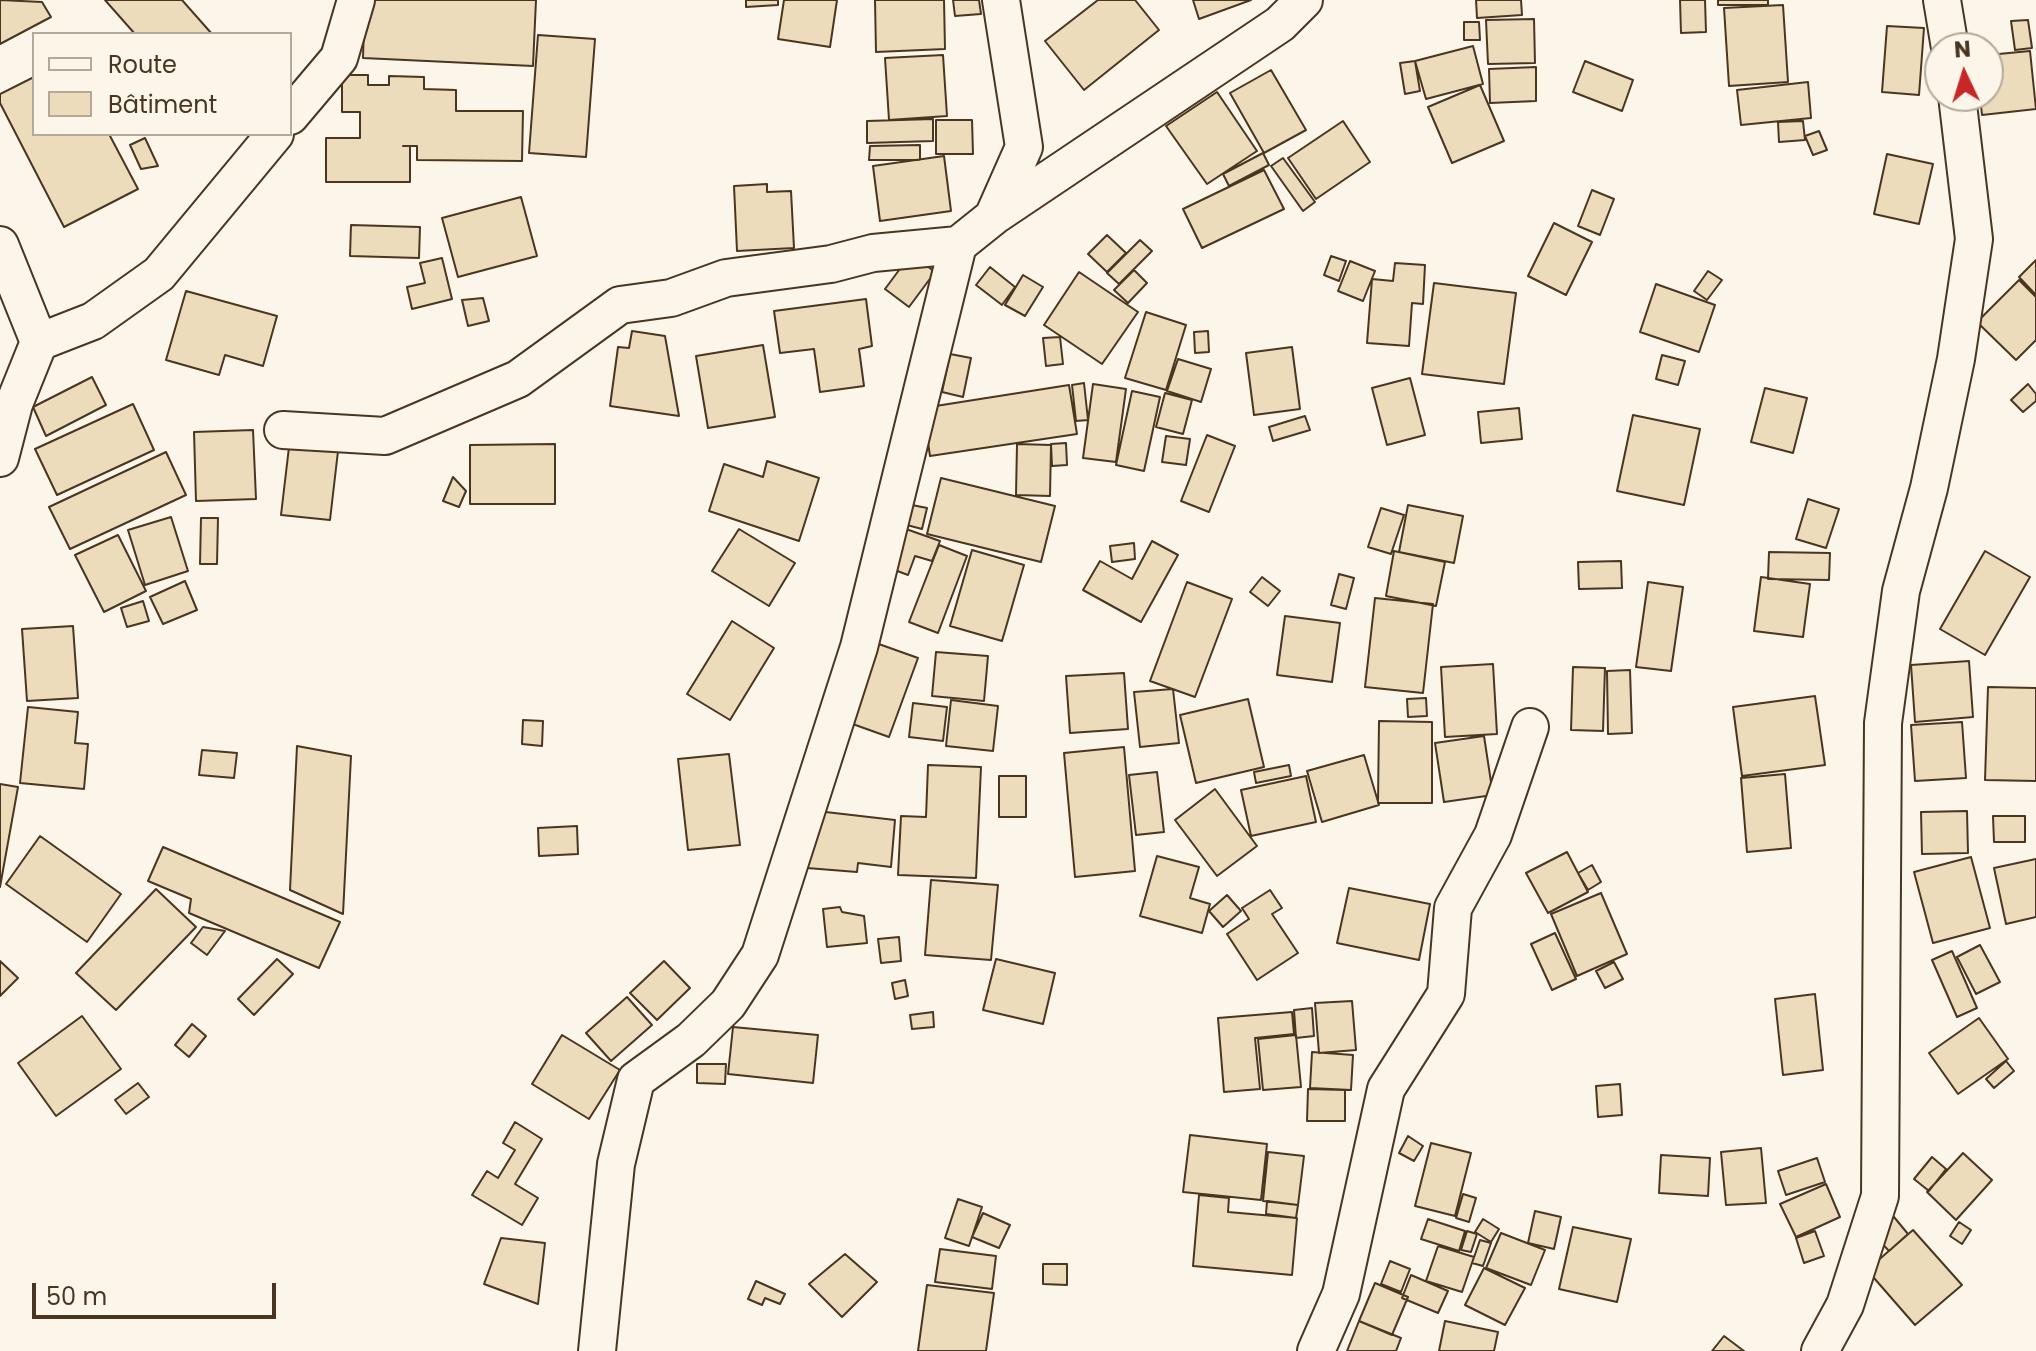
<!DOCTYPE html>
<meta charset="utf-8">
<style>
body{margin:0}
#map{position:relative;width:2036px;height:1351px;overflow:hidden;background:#fbf6e9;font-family:Poppins,sans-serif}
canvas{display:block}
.legend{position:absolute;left:32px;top:32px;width:260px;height:104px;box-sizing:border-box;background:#fbf6e9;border:2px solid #b4a999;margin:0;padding:10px 14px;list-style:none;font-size:24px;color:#4a3520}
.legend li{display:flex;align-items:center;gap:16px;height:40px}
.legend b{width:40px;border:2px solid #b4a999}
.north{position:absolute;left:1924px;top:32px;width:80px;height:80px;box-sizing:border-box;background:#fbf6e9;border:2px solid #b4a999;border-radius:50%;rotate:356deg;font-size:22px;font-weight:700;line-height:32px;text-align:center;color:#4a3520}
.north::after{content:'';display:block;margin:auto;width:28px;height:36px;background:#c62828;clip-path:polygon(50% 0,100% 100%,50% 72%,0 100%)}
.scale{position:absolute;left:32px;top:1283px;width:244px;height:36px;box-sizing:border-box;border:4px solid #4a3520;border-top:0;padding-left:10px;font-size:24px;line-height:28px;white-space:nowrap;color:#4a3520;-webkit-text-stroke:6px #fbf6e9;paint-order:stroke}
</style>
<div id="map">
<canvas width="2036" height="1351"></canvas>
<ul class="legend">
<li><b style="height:10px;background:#fbf6e9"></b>Route</li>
<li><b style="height:22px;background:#ecdcbc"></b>Bâtiment</li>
</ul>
<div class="north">N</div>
<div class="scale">50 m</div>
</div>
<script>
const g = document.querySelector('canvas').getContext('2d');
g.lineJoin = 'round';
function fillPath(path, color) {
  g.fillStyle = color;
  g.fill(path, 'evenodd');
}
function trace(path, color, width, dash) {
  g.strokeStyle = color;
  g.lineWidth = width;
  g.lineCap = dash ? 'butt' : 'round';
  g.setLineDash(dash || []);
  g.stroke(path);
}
const building = new Path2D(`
 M0,0L42,2L51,17L0,44Z
 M105,0H182L212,34H135Z
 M373,0H536L533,66L363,58L364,24Z
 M746,0H778V5L746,7Z
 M784,0H837L830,47L778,39Z
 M875,0H944L945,49L876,52Z
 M953,0H979L981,14L955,16Z
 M1098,0H1135L1159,30L1084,90L1045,41Z
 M1193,0H1251L1199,19Z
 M1476,0H1521L1522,15L1477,18Z
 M1680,0H1705L1706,32L1681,33Z
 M1718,0H1768V5H1718Z
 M1783,5L1788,82L1729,86L1724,8Z
 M1534,19L1535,63L1488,64L1486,20Z
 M2028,20L2032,48L2015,50L2011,21Z
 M1464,22H1479L1480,40H1464Z
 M1887,26L1924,28L1919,95L1882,92Z
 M538,35L595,39L586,157L529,153Z
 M1473,46L1483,84L1426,99L1415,61Z
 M2030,51L2036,109L1982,115L1980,96H1988V55Z
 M943,55L947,116L889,120L885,58Z
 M1415,61L1420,91L1405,94L1400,63Z
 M1585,61L1633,80L1622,111L1573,92Z
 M1536,67V101L1490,103L1489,69Z
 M1271,70L1306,130L1264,153L1230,93Z
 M342,75H368V85H389V76L424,77V89L456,90V111H523L522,161L417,160V146H403H410V182H326V138H360V112H342Z
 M34,77V134H109L138,189L64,227L0,103V94Z
 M1808,82L1811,118L1741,125L1737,90Z
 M1480,85L1504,141L1452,163L1428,107Z
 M1217,92L1257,151L1207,184L1166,126Z
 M933,119V141L867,143V121Z
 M936,120H972L973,154H936Z
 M1343,121L1370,162L1316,199L1288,158Z
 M1803,121L1805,140L1779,142L1778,122Z
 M1819,131L1827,150L1813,155L1805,136Z
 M145,138L158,166L141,169L130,145Z
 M920,145V160H869L870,146Z
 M1263,153L1269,165L1229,186L1223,174Z
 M1887,154L1933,164L1919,224L1874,214Z
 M944,156L951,211L880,221L873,166Z
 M1283,158L1315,202L1303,211L1271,166Z
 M1264,170L1284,209L1202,248L1183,209Z
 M767,184V192L791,191L794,248L737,251L734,186Z
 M1592,190L1614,199L1600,235L1578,226Z
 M521,197L537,256L458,277L442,218Z
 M1554,223L1592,242L1566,295L1528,276Z
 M351,225L420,227L419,258L350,256Z
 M1107,235L1126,253L1107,272L1088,254Z
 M1140,240L1152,251L1119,284L1107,273Z
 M911,254L935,272L909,307L885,289Z
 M1331,256L1346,261L1339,281L1324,275Z
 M442,258L452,299L412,309L407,287L425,283L420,263Z
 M2036,260V295L2019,277Z
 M1350,261L1375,271L1363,301L1338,291Z
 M1395,263L1425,265L1423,304L1412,303L1409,346L1367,343L1372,279L1393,281Z
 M990,267L1015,287L1002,305L976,285Z
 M1134,270L1147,283L1128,303L1114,290Z
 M1708,271L1722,280L1707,300L1694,291Z
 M1079,272L1138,312L1102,364L1044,325Z
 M1023,275L1043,287L1025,316L1005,305Z
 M2019,280L2036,297V340L2016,360L1977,322Z
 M1434,283L1516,293L1504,384L1422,374Z
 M1656,284L1715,305L1699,352L1640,332Z
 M186,291L277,316L263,366L225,355L219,375L166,360Z
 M483,298L489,321L468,326L462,300Z
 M866,299L872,346L859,349L864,386L820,392L814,349L780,353L774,311Z
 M1146,312L1186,325L1166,390L1125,378Z
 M632,331L665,336L679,416L610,406L618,347L629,348Z
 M1208,331L1209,352L1195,353L1194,332Z
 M1060,337L1063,364L1046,366L1043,338Z
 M763,345L775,417L708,428L696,356Z
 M1292,347L1300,409L1254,415L1246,353Z
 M950,354L971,358L963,397L942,392Z
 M1662,355L1685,361L1678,385L1656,379Z
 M1178,359L1211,369L1201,402L1167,391Z
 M92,377L106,405L46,436L33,407Z
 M1410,378L1425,435L1387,445L1372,388Z
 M1084,383L1088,420L1076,421L1072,385Z
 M1093,384L1126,389L1116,462L1083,458Z
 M2028,384L2036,394V401L2023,412L2011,400Z
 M1069,385L1077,434L930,456L923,408Z
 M1765,388L1807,398L1793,453L1751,442Z
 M1132,391L1160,397L1144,471L1116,465Z
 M1165,393L1192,400L1183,434L1156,427Z
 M133,404L154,450L57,495L35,449Z
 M1519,408L1522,439L1481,443L1478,412Z
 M1633,415L1700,429L1684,505L1617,491Z
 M1305,416L1310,430L1273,441L1269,427Z
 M253,430L256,499L196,501L194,432Z
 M1207,435L1235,446L1209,512L1181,501Z
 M1166,436L1190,439L1186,465L1162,462Z
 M1066,443L1067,465L1052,466L1051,444Z
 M555,444V504H470V445Z
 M1017,444L1051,445L1050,496L1016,495Z
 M289,447L338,451L330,520L281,515Z
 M166,452L186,495L70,549L49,507Z
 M767,461L819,478L799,541L709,511L724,464L763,477Z
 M453,477L466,491L459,507L443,501Z
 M941,478L1055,506L1041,562L927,534Z
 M1808,499L1839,509L1826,548L1796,539Z
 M907,504L927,508L922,529L903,524Z
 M1408,505L1463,516L1454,563L1399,552Z
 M1381,508L1404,515L1391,554L1368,547Z
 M171,517L188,571L145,585L128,530Z
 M201,518H218L217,564H200Z
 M739,529L795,563L769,606L712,571Z
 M906,529L940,541L932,561L915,556L908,575L884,566Z
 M118,535L146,591L104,612L75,555Z
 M1152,541L1178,555L1141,622L1083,590L1100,561L1132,579Z
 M1134,543L1135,559L1112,562L1110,546Z
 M939,545L967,556L938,633L909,622Z
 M972,550L1024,565L1002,641L950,626Z
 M1394,551L1445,562L1436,606L1386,596Z
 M1985,551L2030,577L1985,655L1940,629Z
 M1769,552L1830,553L1829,580L1768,579Z
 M1621,561L1622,588L1579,589L1578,562Z
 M1339,574L1354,578L1346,609L1331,605Z
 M1262,577L1280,591L1268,606L1250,592Z
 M1761,577L1810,584L1803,637L1754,631Z
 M185,581L197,610L163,624L150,597Z
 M1187,582L1232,599L1195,697L1150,681Z
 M1648,582L1683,587L1671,671L1636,667Z
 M1375,598L1433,604L1423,693L1365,687Z
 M143,601L149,621L127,627L121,608Z
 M1285,616L1340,623L1332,682L1277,675Z
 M732,621L774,648L730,720L687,694Z
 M73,626L78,698L27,701L22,629Z
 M876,643L918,658L889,737L847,722Z
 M936,652L988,656L984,701L932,696Z
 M1969,661L1973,717L1915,722L1911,665Z
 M1493,664L1497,734L1445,737L1441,667Z
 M1573,667L1605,668L1603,731L1571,730Z
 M1630,670L1632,733L1608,734L1607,671Z
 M1124,673L1128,729L1070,733L1066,676Z
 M1988,687L2036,688V781L1985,780Z
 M1173,689L1179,743L1140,747L1134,692Z
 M1815,696L1825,765L1742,776L1733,707Z
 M1426,698L1427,716L1408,717L1407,699Z
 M1248,699L1264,767L1196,783L1180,715Z
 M951,700L998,706L993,751L946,746Z
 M913,703L947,707L943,741L909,737Z
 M28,707L78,712L75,743L88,744L84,789L20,783Z
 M523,720L543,721L542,746L522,744Z
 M1379,721L1432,722V803H1378Z
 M1962,722L1966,778L1915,781L1911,725Z
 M1484,736L1493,795L1444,802L1435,743Z
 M297,746L351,756L343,914L290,890Z
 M1124,747L1135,871L1075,877L1064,753Z
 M202,750L237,753L234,778L199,775Z
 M729,754L740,845L688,850L678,759Z
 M1364,755L1379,805L1322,822L1307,771Z
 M928,765L981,767L976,878L898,875L901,816L926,817Z
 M1289,765L1291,776L1256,783L1254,772Z
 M1157,772L1164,832L1136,835L1129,775Z
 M1785,774L1791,848L1747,852L1741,778Z
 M999,776H1026V817H999Z
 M1306,776L1316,822L1251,836L1241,790Z
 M0,784L18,787L0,887Z
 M1215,789L1257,846L1217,876L1175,820Z
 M817,811L895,820L891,867L858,863L857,872L807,868Z
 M1967,811L1968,853L1922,854L1921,812Z
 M1993,816H2025V842H1994Z
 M577,826L578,854L539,856L538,828Z
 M40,836L121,894L87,942L6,884Z
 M163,847L340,922L319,968L189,913L191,899L148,881Z
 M1567,852L1588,892L1548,913L1526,873Z
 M1157,856L1199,867L1190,898L1210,904L1202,933L1140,916Z
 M1971,857L1990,928L1933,943L1914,872Z
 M2036,859V917L2006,924L1994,868Z
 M1592,865L1601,882L1588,890L1578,873Z
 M931,880L998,885L991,960L925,955Z
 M1349,888L1430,904L1419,960L1337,943Z
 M156,889L196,927L116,1010L76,973Z
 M1270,890L1282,908L1272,914L1298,953L1257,980L1227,934L1249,919L1242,908Z
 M1601,893L1627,954L1577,976L1551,914Z
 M1227,895L1241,911L1223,927L1209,911Z
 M840,907L842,912L864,916L867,943L827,947L823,909Z
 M203,927L225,931L207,955L191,943Z
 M1555,933L1576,979L1552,990L1531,944Z
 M899,937L901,961L881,963L878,939Z
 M1980,945L2000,982L1976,994L1957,957Z
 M1952,951L1977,1008L1957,1017L1932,960Z
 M277,959L293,974L254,1015L238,999Z
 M996,959L1055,973L1043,1024L983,1010Z
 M0,961L18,978L0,996Z
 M664,961L690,988L657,1020L630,993Z
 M1614,962L1623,979L1605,988L1596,971Z
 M905,980L908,996L895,999L892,983Z
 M1815,994L1823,1070L1783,1075L1775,999Z
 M627,997L652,1025L611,1061L586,1033Z
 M1352,1001L1356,1050L1319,1053L1315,1003Z
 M1312,1008L1314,1036L1296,1038L1294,1010Z
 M933,1012L934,1027L912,1029L910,1015Z
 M1292,1012L1294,1034L1255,1038L1260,1089L1224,1092L1218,1018Z
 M82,1016L121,1069L56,1116L18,1063Z
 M1979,1018L2008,1059L1958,1094L1929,1053Z
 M192,1024L206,1036L189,1057L175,1045Z
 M733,1027L818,1035L813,1083L728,1074Z
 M562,1035L620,1070L589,1119L532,1084Z
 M1296,1035L1301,1087L1263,1090L1258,1039Z
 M1312,1052L1353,1055L1351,1090L1310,1088Z
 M2006,1061L2014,1071L1994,1088L1986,1079Z
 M697,1064H726L725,1084L697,1083Z
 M138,1083L149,1097L126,1114L115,1100Z
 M1620,1084L1622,1115L1598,1117L1596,1086Z
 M1308,1089L1345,1090V1121H1307Z
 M515,1122L542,1139L515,1184L538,1198L522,1225L472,1195L487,1171L498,1178L515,1150L503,1143Z
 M1190,1135L1267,1144L1261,1200L1183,1192Z
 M1408,1136L1423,1146L1414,1161L1399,1153Z
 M1431,1143L1471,1153L1455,1216L1415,1206Z
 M1761,1148L1766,1203L1726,1205L1721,1152Z
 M1268,1152L1304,1156L1298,1205L1263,1201Z
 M1963,1153L1992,1180L1956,1220L1927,1192Z
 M1661,1155L1710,1158L1708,1196L1659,1193Z
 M1932,1157L1946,1169L1929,1191L1914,1179Z
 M1817,1158L1825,1182L1786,1195L1778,1171Z
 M1826,1184L1840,1217L1796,1237L1780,1204Z
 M1463,1194L1476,1198L1469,1222L1456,1218Z
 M1199,1195L1229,1198L1228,1212L1297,1218L1292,1275L1193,1266Z
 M958,1199L982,1207L969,1246L945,1238Z
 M1267,1201L1298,1205L1296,1218L1266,1214Z
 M1535,1211L1561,1217L1554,1249L1528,1243Z
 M983,1213L1010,1225L999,1248L972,1237Z
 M1894,1217L1908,1234L1889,1251L1874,1235Z
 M1428,1219L1465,1231L1459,1251L1421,1239Z
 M1483,1219L1499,1229L1491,1242L1475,1232Z
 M1959,1222L1971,1230L1962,1244L1950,1236Z
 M1573,1227L1631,1239L1617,1302L1559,1289Z
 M1913,1230L1962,1285L1915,1325L1867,1270Z
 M1467,1231L1477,1234L1471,1252L1461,1250Z
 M1815,1231L1824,1256L1804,1263L1796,1238Z
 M1501,1233L1545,1250L1531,1285L1486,1268Z
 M501,1238L545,1243L538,1304L484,1284Z
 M1480,1240L1491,1243L1483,1266L1472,1263Z
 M1438,1246L1474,1257L1462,1292L1426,1281Z
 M940,1249L996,1256L992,1289L935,1282Z
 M845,1254L877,1282L842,1317L809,1284Z
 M1390,1261L1410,1269L1401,1292L1381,1284Z
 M1043,1264H1067V1285L1043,1284Z
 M1484,1268L1525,1288L1505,1325L1465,1305Z
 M1411,1275L1448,1291L1438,1313L1402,1298Z
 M756,1281L785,1294L780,1304L765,1298L762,1305L748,1299Z
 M1375,1283L1408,1297L1392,1335L1359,1321Z
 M927,1285L994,1293L986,1351H918Z
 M1359,1321L1401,1338L1396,1351H1347Z
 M1445,1321L1498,1332L1494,1351H1439Z
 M1724,1336L1744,1351H1712Z`);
fillPath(building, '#ecdcbc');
trace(building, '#4a3520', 2);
const minor = new Path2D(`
 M1942,0L1950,48
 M290,116L339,58L356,0
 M994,216L1280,24L1304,0
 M0,245L39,342L14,404L0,458
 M39,342L93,321L159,274L275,134
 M283,430L385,436L518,379L620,305L671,298L726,278L831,264L873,253L958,245L993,217L1024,147L1001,0
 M597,1351L616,1164L636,1080L691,1040L728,1004L760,955L859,647L958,245
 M1316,1351L1341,1294L1386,1089L1446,994L1453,908L1493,835L1530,727
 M1820,1351L1845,1305L1880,1196L1883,723L1901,591L1929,488L1956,359L1974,239L1957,96`);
trace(minor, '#4a3520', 40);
trace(minor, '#fbf6e9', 36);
</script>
